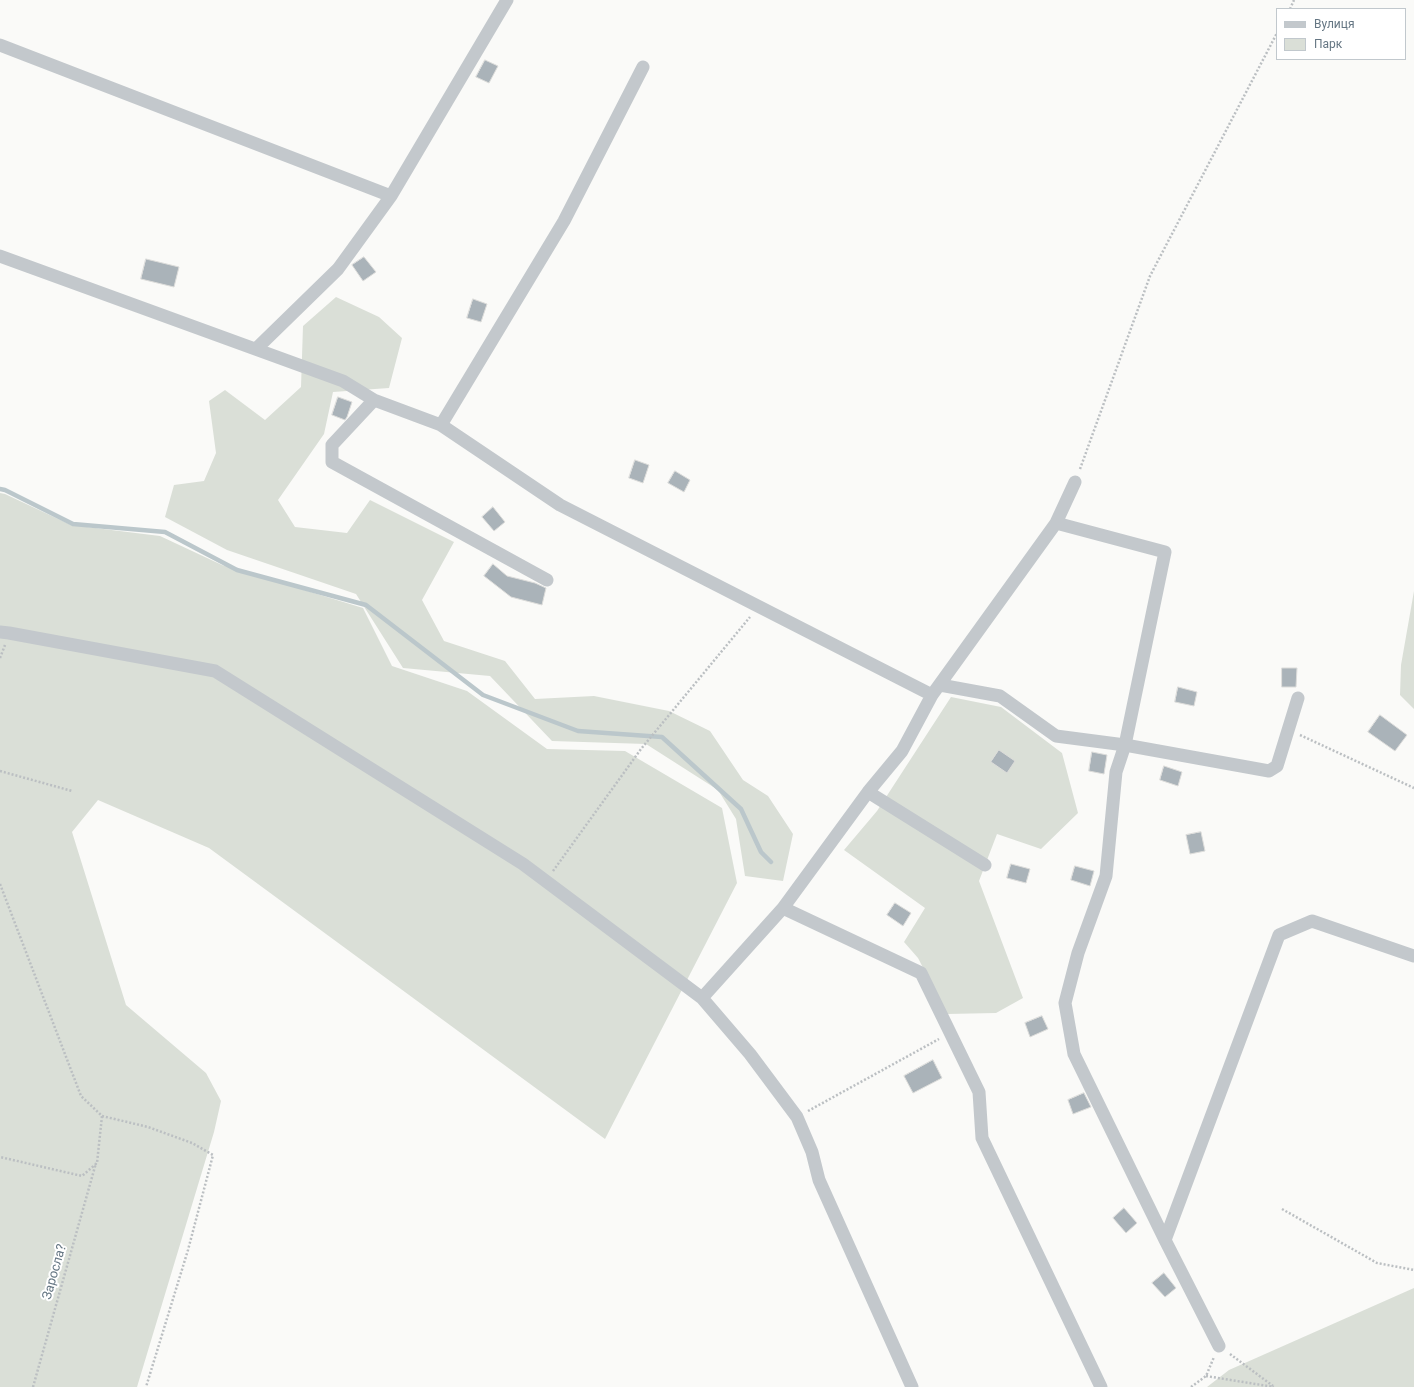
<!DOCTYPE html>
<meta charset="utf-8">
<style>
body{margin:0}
#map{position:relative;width:1414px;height:1387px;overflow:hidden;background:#fafaf8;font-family:Roboto,sans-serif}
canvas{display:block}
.legend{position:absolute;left:1276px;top:8px;width:130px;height:52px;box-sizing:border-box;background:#fff;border:1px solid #c1c8cd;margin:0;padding:5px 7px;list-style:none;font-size:12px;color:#657683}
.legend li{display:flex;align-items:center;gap:8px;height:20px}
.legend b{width:20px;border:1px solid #c1c8cd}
</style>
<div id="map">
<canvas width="1414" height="1387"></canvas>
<ul class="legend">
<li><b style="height:5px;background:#c3c8cc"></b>Вулиця</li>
<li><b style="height:11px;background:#dadfd7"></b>Парк</li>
</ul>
</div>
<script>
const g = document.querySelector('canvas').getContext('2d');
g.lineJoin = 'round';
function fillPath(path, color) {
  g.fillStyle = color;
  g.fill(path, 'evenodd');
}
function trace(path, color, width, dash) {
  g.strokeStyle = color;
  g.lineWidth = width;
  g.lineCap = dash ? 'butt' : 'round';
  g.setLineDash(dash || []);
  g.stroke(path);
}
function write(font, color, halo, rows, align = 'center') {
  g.font = font + ' Roboto,sans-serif';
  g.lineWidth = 4;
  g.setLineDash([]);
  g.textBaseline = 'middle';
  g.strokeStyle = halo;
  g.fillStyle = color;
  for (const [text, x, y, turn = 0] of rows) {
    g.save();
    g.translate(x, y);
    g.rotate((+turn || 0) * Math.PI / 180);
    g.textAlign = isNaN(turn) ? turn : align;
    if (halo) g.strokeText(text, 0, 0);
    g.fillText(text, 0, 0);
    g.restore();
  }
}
fillPath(new Path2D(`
 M336,297L379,317L402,338L389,388L333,392L324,434L278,500L295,527L347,533L370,500L454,542L422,600L444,641L505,661L535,699L594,696L669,711L710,731L743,780L768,796L793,834L783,881L745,876L736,819L718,790L646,744L552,741L490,676L403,668L356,594L227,550L165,517L174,485L204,481L216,453L209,401L225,390L265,420L301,387L303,326Z
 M0,493L5,494L71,525L160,536L222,565L363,608L392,666L467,691L547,749L625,751L722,808L737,883L605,1139L209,848L98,800L72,832L126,1005L206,1073L221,1101L214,1132L137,1387H0Z
 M1414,591V709L1400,695L1401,665Z
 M951,697L1001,707L1062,753L1078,813L1041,849L997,834L979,881L1023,998L996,1013L947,1014L918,958L904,942L925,908L844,850L877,811Z
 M1414,1288V1387H1207L1229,1370Z`), '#dadfd7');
trace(new Path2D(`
 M0,489L5,490L73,524L165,532L237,570L366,605L483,695L578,731L662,737L741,809L761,852L771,862`), '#bbc7cb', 4.5);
const building = new Path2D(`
 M485,60L498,66L489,83L476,77Z
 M364,257L376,272L363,281L352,265Z
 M146,259L179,267L174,287L141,279Z
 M473,299L487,304L481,322L467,318Z
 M338,397L352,402L347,417L345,420L332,415Z
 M635,460L649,465L643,483L629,478Z
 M675,471L690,480L684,492L668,483Z
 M493,507L505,522L494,531L482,517Z
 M493,564L507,576L535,583L546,588L542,605L511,597L484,576Z
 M1282,668H1297L1296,687H1282Z
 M1178,687L1197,692L1194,706L1175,702Z
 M1380,715L1407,735L1395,751L1368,732Z
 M999,750L1015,761L1007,773L991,762Z
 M1092,752L1107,755L1104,774L1089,771Z
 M1164,766L1182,772L1178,786L1160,780Z
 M1201,832L1205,851L1190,854L1186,835Z
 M1011,864L1030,869L1026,883L1007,878Z
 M1075,866L1094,871L1090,886L1071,880Z
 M895,903L911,913L903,926L887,915Z
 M1042,1016L1048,1029L1030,1037L1025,1023Z
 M933,1060L942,1078L913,1093L904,1076Z
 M1084,1093L1091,1107L1073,1114L1068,1100Z
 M1124,1208L1137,1223L1126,1233L1113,1218Z
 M1164,1273L1176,1288L1165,1297L1152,1283Z`);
fillPath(building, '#aab3b9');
trace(building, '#dcdcda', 1);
trace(new Path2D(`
 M1290,9L1294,0
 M1080,469L1150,276L1277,33
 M0,658L5,645
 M1300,735L1414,788
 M0,771L72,791
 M553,871L641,749L750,617
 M0,884L81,1096L102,1116L97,1163L82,1176L0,1157
 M808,1111L939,1039
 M102,1116L148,1127L192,1143L213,1155L188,1250L146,1387
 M1282,1209L1377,1263L1414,1270
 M1230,1354L1273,1386
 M1206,1376L1274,1387
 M33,1387L96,1163
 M1191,1387L1206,1376L1214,1357`), '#bbbfc2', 2.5, [2, 2]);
trace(new Path2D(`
 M0,45L391,196L507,0
 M0,256L343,381L374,400L441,425L560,505L932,695
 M256,349L338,269L391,196
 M374,400L332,445V462L547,580
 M441,425L564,221L643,67
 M1056,523L1165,552L1125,745L1116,772L1106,876L1078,953L1065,1003L1074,1054L1165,1240L1219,1346
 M0,632L9,633L215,671L523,864L702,998
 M940,685L1000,696L1056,736L1125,745L1269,771L1277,766L1298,698
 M868,792L985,865
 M783,908L921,973L979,1092L982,1138L1101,1387
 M1165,1240L1279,935L1312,921L1414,956
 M912,1387L819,1180L812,1152L797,1117L750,1054L702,998L783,908L868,792L902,751L932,695L1056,523L1075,482`), '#c3c8cc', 13);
write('13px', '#657683', '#fff', [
 ["Заросла?",55,1272,-74]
]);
</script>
